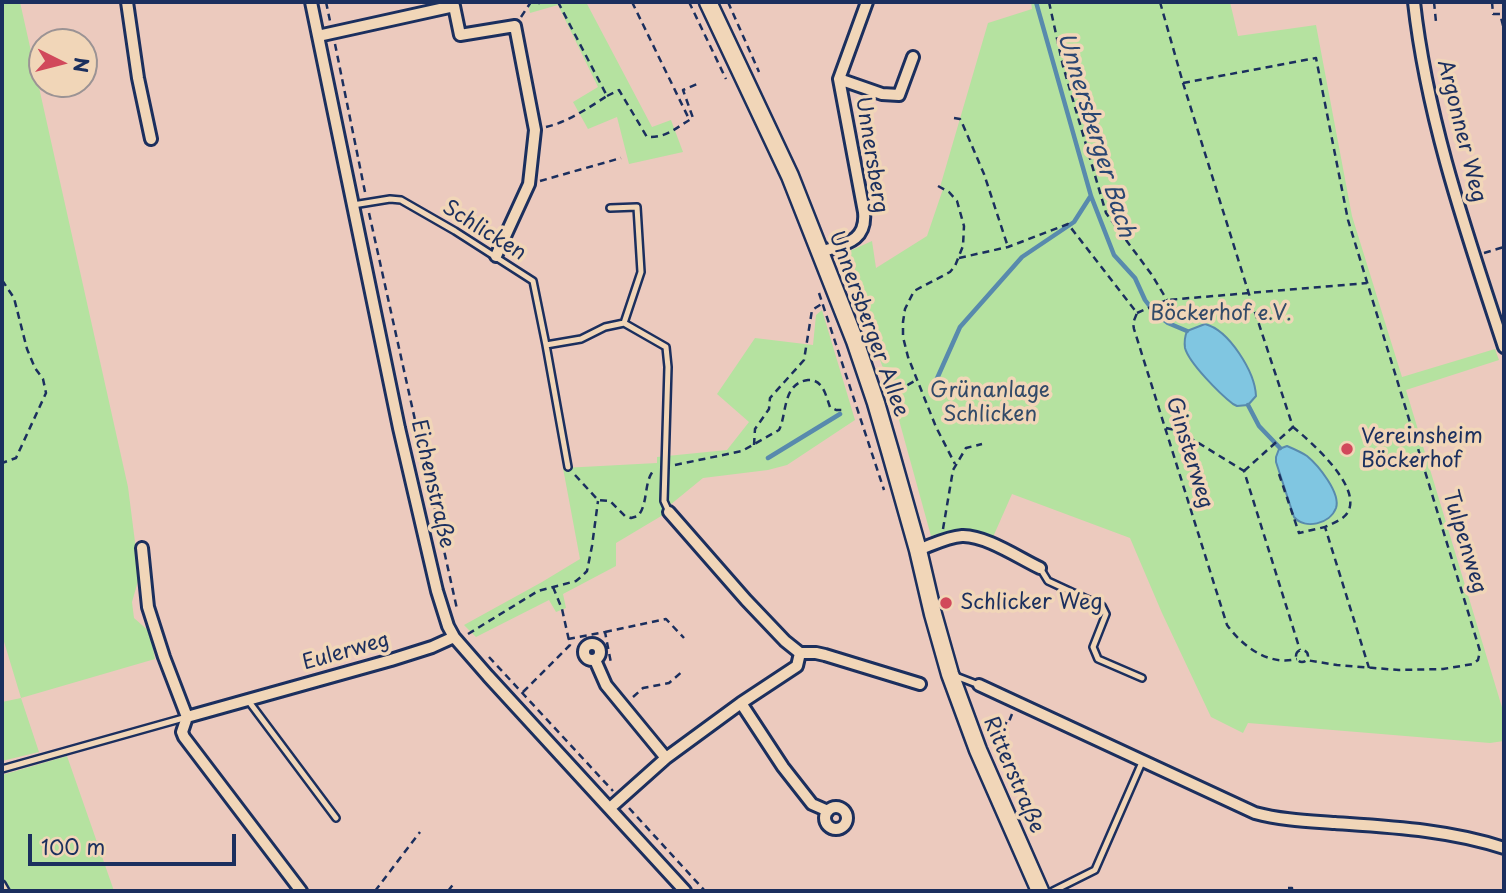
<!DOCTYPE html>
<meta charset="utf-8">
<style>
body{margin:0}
#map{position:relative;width:1506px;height:893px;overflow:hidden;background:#eccabe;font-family:"Playpen Sans",sans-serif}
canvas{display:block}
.frame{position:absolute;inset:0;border:4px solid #1b2f5e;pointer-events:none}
.north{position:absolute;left:28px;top:28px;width:70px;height:70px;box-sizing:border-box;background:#f1d6b8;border:2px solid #9b9394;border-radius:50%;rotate:96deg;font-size:19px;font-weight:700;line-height:28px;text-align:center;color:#1b2f5e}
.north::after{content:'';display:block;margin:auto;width:24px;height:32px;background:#d1495b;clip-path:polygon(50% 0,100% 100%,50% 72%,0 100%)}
.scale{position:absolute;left:28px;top:834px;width:208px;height:32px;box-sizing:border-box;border:4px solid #1b2f5e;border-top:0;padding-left:9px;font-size:21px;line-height:24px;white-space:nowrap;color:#1b2f5e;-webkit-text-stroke:5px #f1d6b8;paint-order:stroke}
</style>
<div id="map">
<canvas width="1506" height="893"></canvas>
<div class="frame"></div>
<div class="north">N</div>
<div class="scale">100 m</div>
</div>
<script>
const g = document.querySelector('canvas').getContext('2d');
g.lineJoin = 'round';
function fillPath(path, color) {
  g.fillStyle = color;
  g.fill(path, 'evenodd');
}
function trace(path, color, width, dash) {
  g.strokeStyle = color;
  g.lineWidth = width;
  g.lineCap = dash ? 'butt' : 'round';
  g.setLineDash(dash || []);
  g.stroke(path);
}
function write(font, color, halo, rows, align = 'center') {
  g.font = font + ' "Playpen Sans",sans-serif';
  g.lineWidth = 7;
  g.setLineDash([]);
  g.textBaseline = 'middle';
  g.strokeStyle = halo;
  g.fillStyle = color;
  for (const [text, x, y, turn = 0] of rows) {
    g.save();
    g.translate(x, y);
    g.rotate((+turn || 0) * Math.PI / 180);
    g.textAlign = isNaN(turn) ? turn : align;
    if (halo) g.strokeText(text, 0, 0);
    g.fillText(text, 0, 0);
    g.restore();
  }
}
fillPath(new Path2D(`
 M2,2H20L128,487L135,542L138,581L132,602L134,618L150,632L155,659L21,698L39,752L2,761V702L21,698L2,635Z
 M528,2H586L652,127L671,120L683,152L629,164L617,117L588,129L573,102L598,87L558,5L530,13Z
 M1031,2H1230L1238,36L1316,25L1352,216L1402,377L1495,349L1499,360L1406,390L1504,714V741L1490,743L1248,723L1243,733L1211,717L1162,613L1130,538L1012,494L993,537C965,527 960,529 931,536L891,391L843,254L872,241L876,268L927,236L943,189L940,187L988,23L1032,9Z
 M822,310L855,420L787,465L768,470L703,478L670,505L673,509L616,543V566L563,594L566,608L556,612L549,600L476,637L464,625L542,582L580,559L563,468L657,463V457L727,450L749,422L717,394L755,338L813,345L816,315Z
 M67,756L114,891H2V775Z`), '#b5e2a0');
const water = new Path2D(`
 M1205,324C1229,330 1255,372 1256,396L1248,405L1237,406L1233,404C1220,394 1189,363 1185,348C1184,341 1185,336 1187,331Z
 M1287,446C1294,449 1301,452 1307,456C1318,465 1341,493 1336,508C1330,524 1305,530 1294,517L1276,462V457L1279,449Z`);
fillPath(water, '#80c6e1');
trace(water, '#588aad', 2);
trace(new Path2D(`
 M1036,2L1091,196L1114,255L1135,278L1145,300L1155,313L1168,323L1187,331
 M935,383L960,327L1022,257L1074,222L1090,197
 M1248,405L1259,426L1280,448
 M768,458L840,414`), '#588aad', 4.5);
const service = new Path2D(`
 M353,205L390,199L401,200L455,231L533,281L546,345L581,339L605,327L624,323L666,347L668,367L664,501L669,512
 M610,208L637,207L641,272L624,323
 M546,345L568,467
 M1040,568L1048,581L1102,606L1106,614L1093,647L1098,659L1142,678
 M953,675L979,685
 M247,699L336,818
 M2,769L187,717
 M2,884L6,891
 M1053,891L1095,870L1143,760`);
const minor = new Path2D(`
 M127,2L138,78L151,139
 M311,2L399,428L437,591L448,626L454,637L488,676L685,891
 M1414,2C1427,120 1467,234 1504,347
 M318,36L454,6L460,35L515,26L535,130L529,184L496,256
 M839,79L882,94L899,95L913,57
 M821,252C844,244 867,242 864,212L839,79L867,2
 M669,512L746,600L785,641L800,653H816L825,655L920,684
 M142,548L148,607L164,657L187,717
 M918,550C932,545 947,537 962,536C985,535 1019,558 1040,568
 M584 652a8 8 0 1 1 16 0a8 8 0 1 1-16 0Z
 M595,660L606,685L666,758
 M979,685L1255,813C1281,820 1308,821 1335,823C1392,827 1450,830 1504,848
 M741,703L783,767L812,804L828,811
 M187,717L391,660L432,647L454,637
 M187,717L182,732L184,737L301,891
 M825 818a11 11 0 1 1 22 0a11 11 0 1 1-22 0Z
 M610,808L666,758L741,703L797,666L800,653`);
const secondary = new Path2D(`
 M708,2L790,176L855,341L876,403L890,451L918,550L933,614L950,674L978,750L1040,891`);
trace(service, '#1b2f5e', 10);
trace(minor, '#1b2f5e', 16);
trace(secondary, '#1b2f5e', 21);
trace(new Path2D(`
 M326,2L330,21
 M538,2L539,3L545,2
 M632,2L689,119
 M689,2L726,79
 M728,2L759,72
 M1049,2L1063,66L1106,213L1152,275L1167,300
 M1160,2L1183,83L1249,294L1293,427
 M1434,2L1436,22
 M1492,2L1493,14H1500L1504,29
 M521,17L531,2
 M335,44L365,192
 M1183,83L1316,58L1348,220L1480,651L1478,660L1473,664L1443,669L1399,670L1337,665L1306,660
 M607,96L619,90L647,137C668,138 676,127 693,118L683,90L697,84
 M954,118L960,119L963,125L984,174L1008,247
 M546,127C568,122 588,108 607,96L558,2
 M540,181L621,158
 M938,186L949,192L957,201L964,226L963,246L955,266L950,272L914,291L905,309L903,322V337L908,357L936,427L955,464
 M369,213L457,609
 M1484,253L1504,247
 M959,258L1008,247L1068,224L1137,313L1133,323L1134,329L1227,625C1243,647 1269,666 1297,659
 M2,280L14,298L27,349L35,368L43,379L46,393L16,458L2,463
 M819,293L884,490
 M1137,313L1167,300L1367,283
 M897,391L918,379
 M1293,427C1310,441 1362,486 1348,512C1343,520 1333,523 1325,527L1369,668
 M1166,428L1179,431L1244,471L1300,650
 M754,445L755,429L769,409L770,398L804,360L812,310L823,303
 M675,465L742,451L779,430C787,415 782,383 808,380C823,379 826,396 830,407L836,410H842
 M1244,471L1293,427
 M1279,474L1299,533L1325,527
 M575,475L598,500L610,501L625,516L631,518L638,516C649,503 643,480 655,469
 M943,529L953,470L966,448L982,444
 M605,632L666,619L684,638
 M468,634L538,591L576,581L582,576L587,571L592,546L598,501
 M568,639L605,632L611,663
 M1296 656a6 6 0 1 1 12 0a6 6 0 1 1-12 0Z
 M489,657L613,791
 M523,692L570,645L562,609L553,587
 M633,697L643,688L669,683L684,670
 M988,733L993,718L1008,724L1012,714
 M629,808L705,891
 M1288,888H1292V891
 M375,891L420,832
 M448,891L455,882`), '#1b2f5e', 2.5, [7, 5]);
trace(service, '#f1d6b8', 5);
trace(minor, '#f1d6b8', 10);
trace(secondary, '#f1d6b8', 16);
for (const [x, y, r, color] of [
 [1347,449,7,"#d1495b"],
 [946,603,7,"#d1495b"]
]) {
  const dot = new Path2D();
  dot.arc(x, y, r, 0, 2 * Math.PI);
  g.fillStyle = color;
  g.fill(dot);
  trace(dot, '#f1d6b8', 2.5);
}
write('21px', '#1b2f5e', '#f1d6b8', [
 ["Argonner Weg",1461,131,76],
 ["Unnersberg",871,155,81],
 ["Schlicken",484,231,32],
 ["Unnersberger Allee",868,324,70],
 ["Ginsterweg",1189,453,73],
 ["Eichenstraße",432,484,77],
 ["Tulpenweg",1464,542,73],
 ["Eulerweg",346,652,-16],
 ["Ritterstraße",1013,775,67]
]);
write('21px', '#324a68', '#f1d6b8', [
 ["Böckerhof e.V.",1221,314],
 ["Grünanlage",990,391],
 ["Schlicken",990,415]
]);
write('21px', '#1b2f5e', '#f1d6b8', [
 ["Vereinsheim",1361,437],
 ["Böckerhof",1361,461],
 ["Schlicker Weg",960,603]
], 'left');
write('italic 23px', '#2a4672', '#f1d6b8', [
 ["Unnersberger Bach",1095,135,73]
]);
</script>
